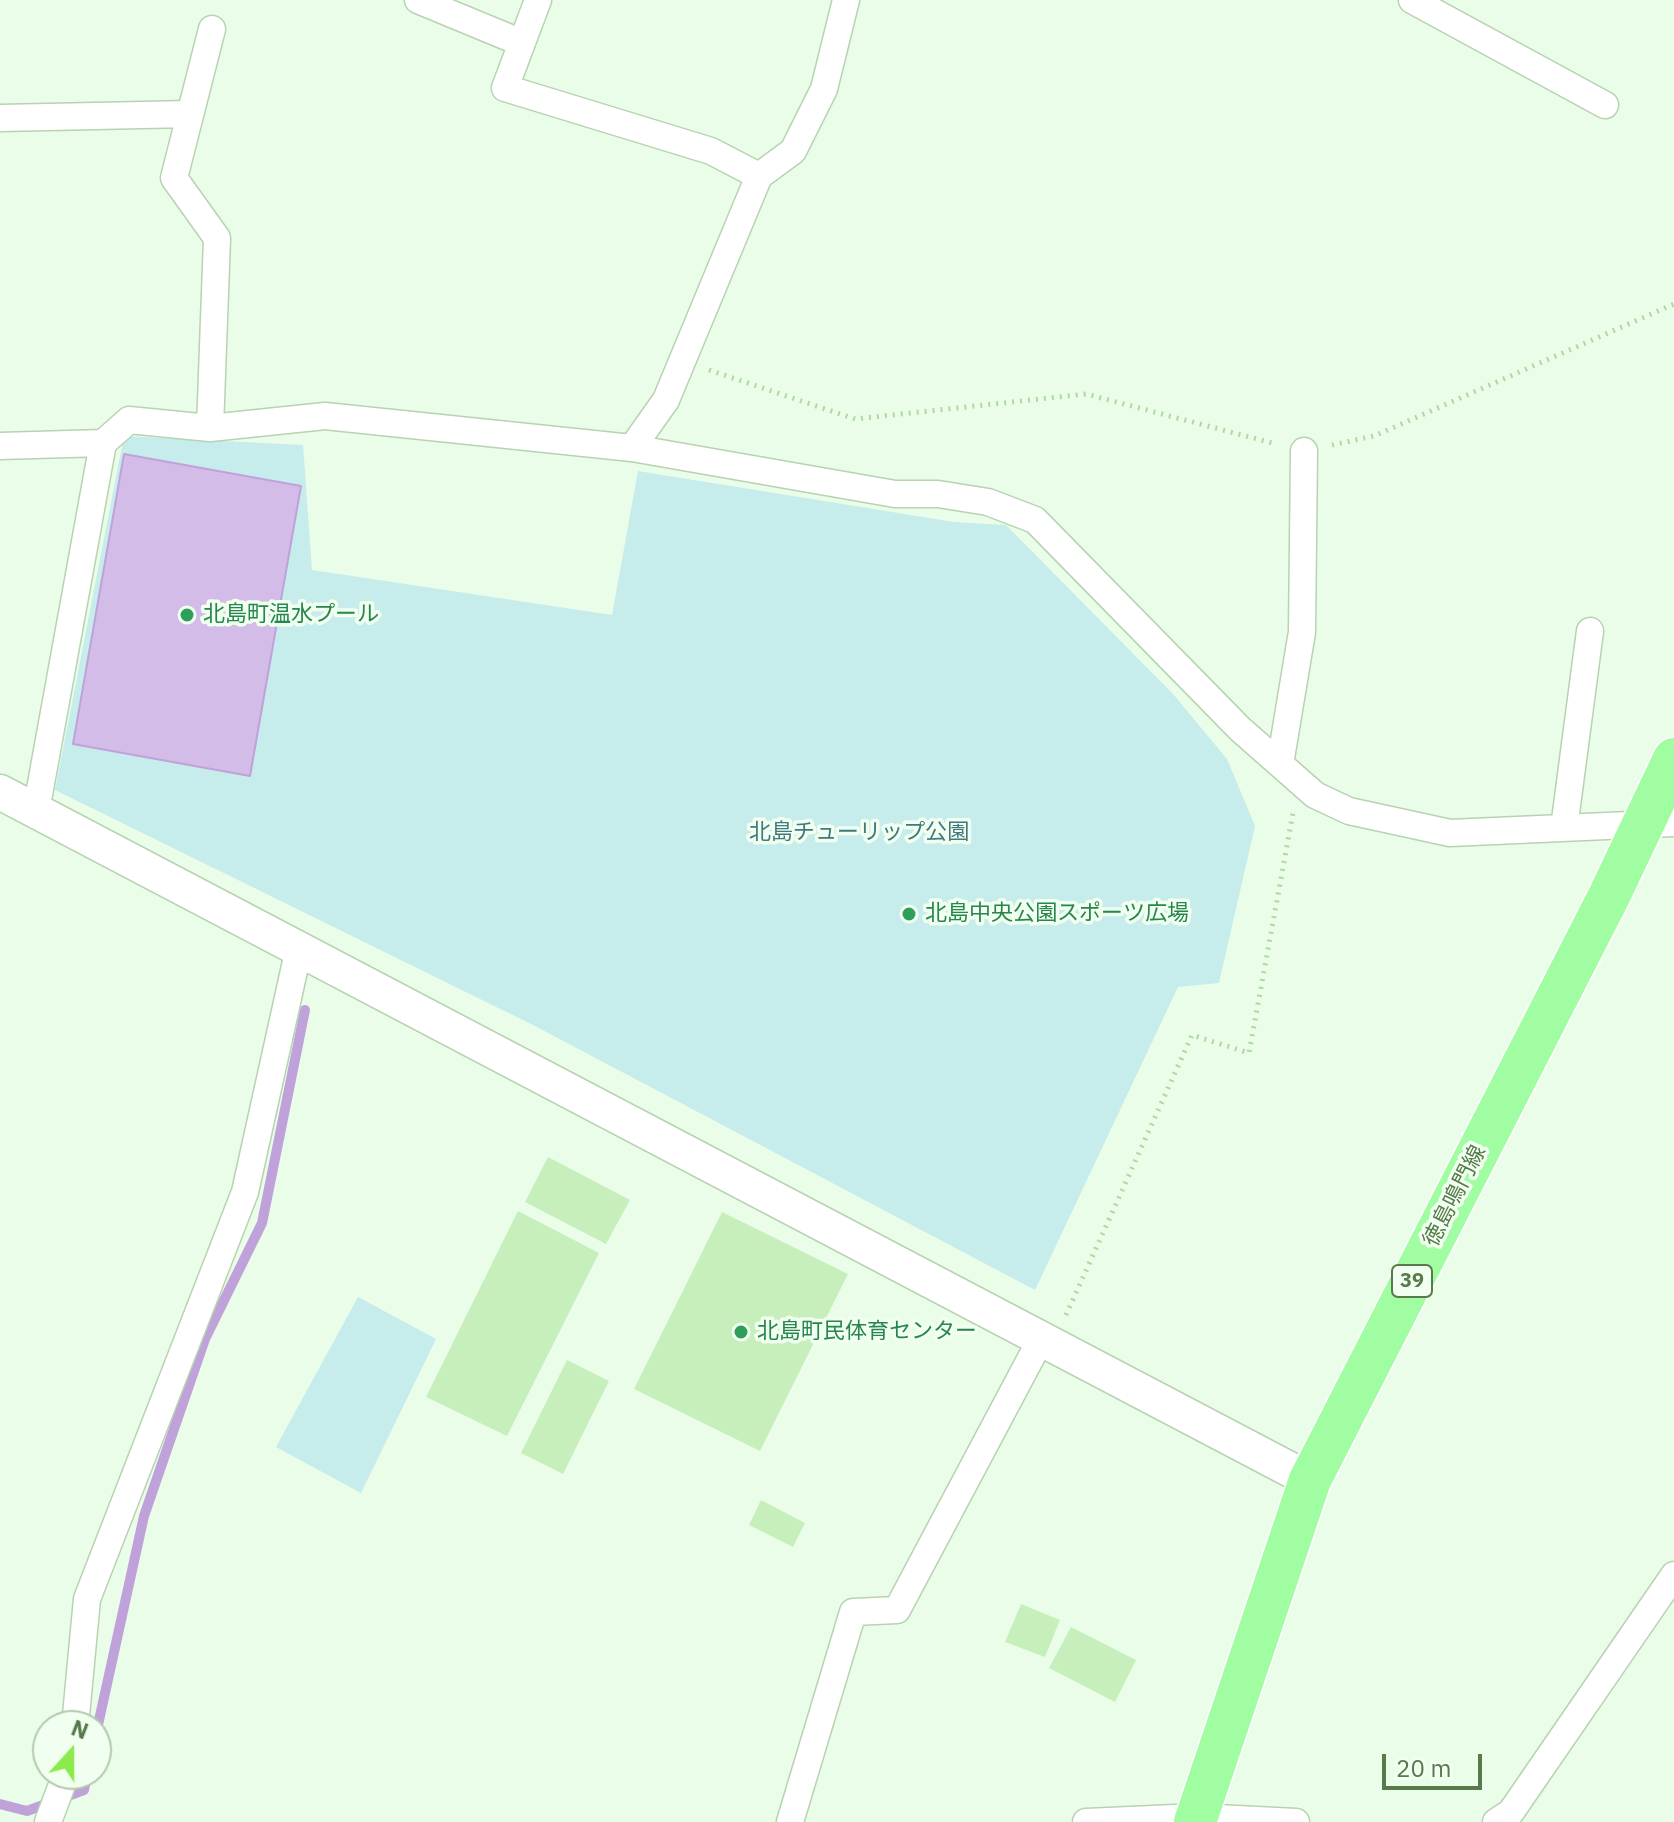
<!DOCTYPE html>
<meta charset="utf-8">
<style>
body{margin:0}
#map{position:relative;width:1674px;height:1822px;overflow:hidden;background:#eafde9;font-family:"IBM Plex Sans",sans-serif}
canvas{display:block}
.north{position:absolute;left:32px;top:1710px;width:80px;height:80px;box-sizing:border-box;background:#f1fff0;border:2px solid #b4c9ae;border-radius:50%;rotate:21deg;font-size:22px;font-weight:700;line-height:32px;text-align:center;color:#58794b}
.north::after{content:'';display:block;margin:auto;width:28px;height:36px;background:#8cea4c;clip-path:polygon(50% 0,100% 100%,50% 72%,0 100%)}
.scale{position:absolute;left:1382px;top:1754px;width:100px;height:36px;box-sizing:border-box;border:4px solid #58794b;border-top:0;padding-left:10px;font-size:24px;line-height:28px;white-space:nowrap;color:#58794b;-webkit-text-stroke:6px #f1fff0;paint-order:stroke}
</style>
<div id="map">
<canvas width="1674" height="1822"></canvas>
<div class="north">N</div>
<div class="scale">20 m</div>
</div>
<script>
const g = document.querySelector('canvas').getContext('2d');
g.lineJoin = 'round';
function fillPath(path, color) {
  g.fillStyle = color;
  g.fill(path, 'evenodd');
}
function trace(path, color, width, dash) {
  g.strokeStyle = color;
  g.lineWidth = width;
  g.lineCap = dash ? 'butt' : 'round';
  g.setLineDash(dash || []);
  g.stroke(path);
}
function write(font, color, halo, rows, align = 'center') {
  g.font = font + ' "IBM Plex Sans","Noto Sans JP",sans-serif';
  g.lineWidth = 7;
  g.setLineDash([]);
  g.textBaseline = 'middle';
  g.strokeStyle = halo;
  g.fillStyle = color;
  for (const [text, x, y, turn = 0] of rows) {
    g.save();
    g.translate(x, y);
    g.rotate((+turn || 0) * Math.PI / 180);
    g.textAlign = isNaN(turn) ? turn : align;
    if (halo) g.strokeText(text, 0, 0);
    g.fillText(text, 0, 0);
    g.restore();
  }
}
fillPath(new Path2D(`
 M124,436L303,445L312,570L612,615L638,471L954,522L1006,525L1173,694L1227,759L1255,826L1219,983L1178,987L1035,1290L535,1026L55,790Z
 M358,1297L436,1339L361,1493L276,1447Z`), '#c6eceb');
const water = new Path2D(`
 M124,454L301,486L250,776L73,744Z`);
fillPath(water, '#d3bce8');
trace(water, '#c0a2da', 2);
trace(new Path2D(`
 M96,1734L144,1516L205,1339L262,1223L305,1010
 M0,1804L27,1811L84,1790L87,1774`), '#c0a2da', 10);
fillPath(new Path2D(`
 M548,1157L630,1200L606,1244L525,1202Z
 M518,1211L599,1253L507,1436L426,1397Z
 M722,1212L848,1274L760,1451L634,1389Z
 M567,1360L609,1381L563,1474L521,1453Z
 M761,1500L805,1523L793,1547L749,1525Z
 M1021,1604L1060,1620L1045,1657L1005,1642Z
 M1071,1627L1136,1660L1115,1702L1049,1668Z`), '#c7efbb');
const minor = new Path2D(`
 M418,0L522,43
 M538,0L505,88L711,151L759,176L666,400L632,448
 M1412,0L1605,105
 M0,118L190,114
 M759,176L793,151L824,89L846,0
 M210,428L217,238L174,178L212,29
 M0,446L103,443L129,420L210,428L325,416L632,448L895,494H938L988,502L1035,520L1240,729L1315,795L1349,811L1450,833L1674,823
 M1280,764L1302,632L1304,451
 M36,811L103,443
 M1564,828L1590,631
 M75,1726L87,1599L245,1192L299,948
 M48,1822L66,1774
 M790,1822L853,1612L897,1610L1041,1339
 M1086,1822L1197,1817L1296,1822
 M1496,1822L1511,1812L1674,1575`);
const tertiary = new Path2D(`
 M0,792L1310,1480`);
const primary = new Path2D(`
 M1195,1822L1310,1480L1609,896L1674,759`);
trace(minor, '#b7d3b1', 29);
trace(tertiary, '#b7d3b1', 37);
trace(primary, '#fff', 45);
trace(new Path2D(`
 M709,370L855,419L1086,394L1276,444
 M1332,445L1374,436L1674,304
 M1066,1315L1192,1035L1249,1053L1293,813`), '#afd9a2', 5, [2, 6]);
trace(minor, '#fff', 26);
trace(tertiary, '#fff', 34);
trace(primary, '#a1fda1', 42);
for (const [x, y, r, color] of [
 [187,615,8,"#2e9e5b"],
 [909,914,8,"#2e9e5b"],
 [741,1332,8,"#2e9e5b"]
]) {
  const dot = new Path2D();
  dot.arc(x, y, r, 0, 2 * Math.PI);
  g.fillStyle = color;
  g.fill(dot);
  trace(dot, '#f1fff0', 3);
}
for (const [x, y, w] of [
 [1412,1281,40]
]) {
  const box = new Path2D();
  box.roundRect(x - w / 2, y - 16, w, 32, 6);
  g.fillStyle = '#f1fff0';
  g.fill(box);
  trace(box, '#58794b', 2);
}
write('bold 20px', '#58794b', null, [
 ["39",1412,1281]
]);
write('22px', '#27864d', '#f1fff0', [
 ["北島町温水プール",203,615],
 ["北島中央公園スポーツ広場",925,914],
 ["北島町民体育センター",757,1332]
], 'left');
write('22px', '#427a80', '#f1fff0', [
 ["北島チューリップ公園",859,833]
]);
write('22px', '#58794b', '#f1fff0', [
 ["徳島鳴門線",1455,1196,-63]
]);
</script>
